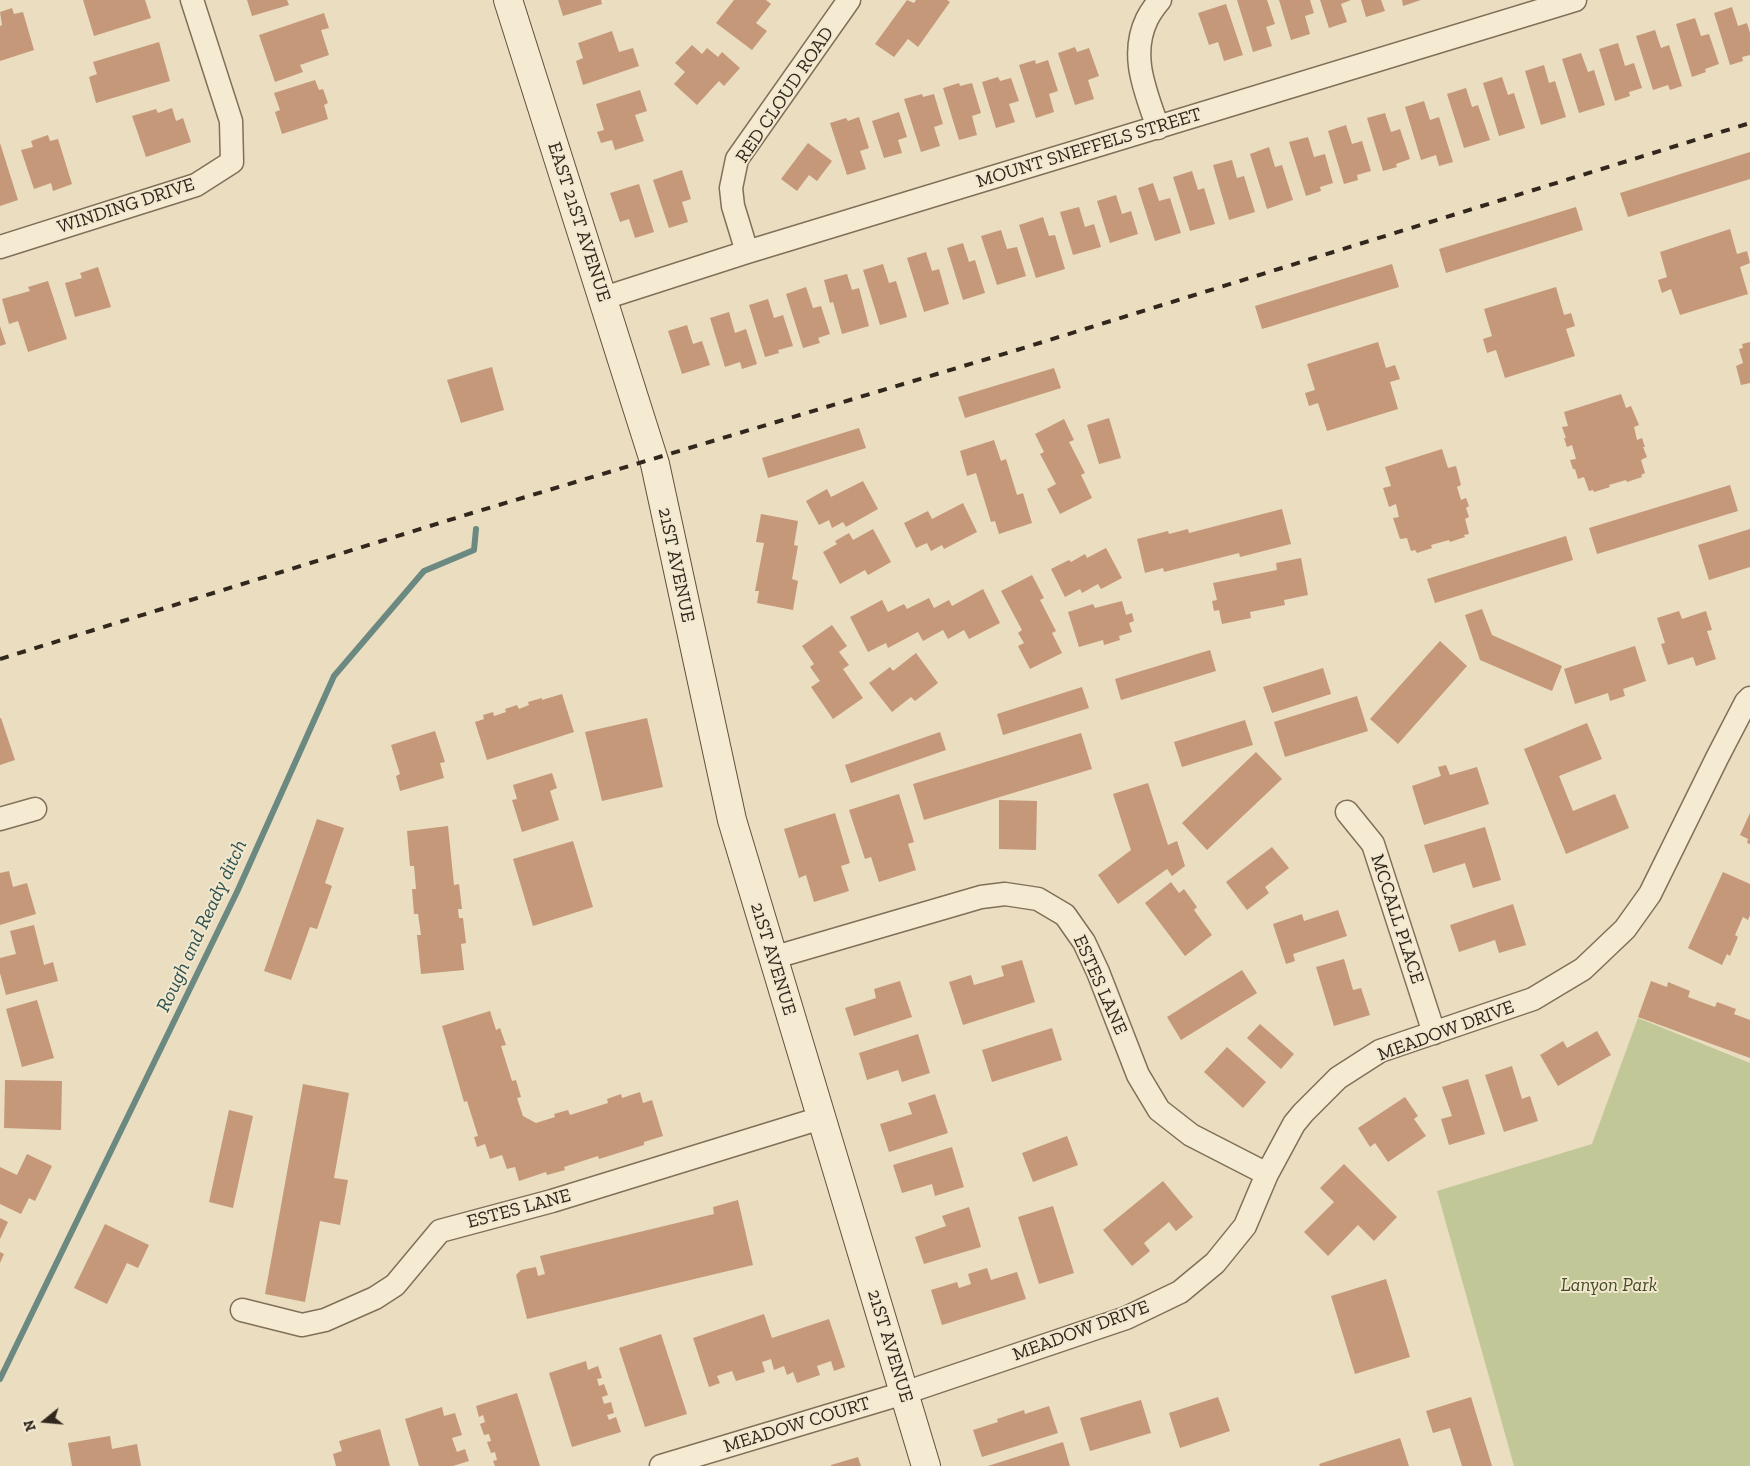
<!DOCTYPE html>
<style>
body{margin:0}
#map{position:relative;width:1750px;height:1466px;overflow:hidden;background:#eaddc0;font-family:"Zilla Slab",serif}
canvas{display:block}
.north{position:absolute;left:20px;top:1396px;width:50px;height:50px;-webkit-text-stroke:4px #f2e8cf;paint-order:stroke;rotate:253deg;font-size:14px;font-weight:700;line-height:20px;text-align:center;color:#32271d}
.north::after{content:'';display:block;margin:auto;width:18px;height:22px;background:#32271d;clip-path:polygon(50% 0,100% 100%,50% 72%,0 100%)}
</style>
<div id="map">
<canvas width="1750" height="1466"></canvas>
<div class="north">N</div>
</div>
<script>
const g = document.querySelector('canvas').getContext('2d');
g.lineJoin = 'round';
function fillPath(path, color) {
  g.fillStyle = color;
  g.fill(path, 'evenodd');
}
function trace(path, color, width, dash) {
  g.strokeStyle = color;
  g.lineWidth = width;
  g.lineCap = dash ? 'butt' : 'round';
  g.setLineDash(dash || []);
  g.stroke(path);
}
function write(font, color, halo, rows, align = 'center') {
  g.font = font + ' "Zilla Slab",serif';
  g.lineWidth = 4;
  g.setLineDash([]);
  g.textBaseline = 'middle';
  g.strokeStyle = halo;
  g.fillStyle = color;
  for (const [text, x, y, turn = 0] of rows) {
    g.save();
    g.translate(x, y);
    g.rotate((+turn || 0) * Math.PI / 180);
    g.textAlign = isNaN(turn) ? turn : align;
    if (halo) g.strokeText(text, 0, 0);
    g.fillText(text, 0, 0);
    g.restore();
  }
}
fillPath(new Path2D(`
 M1638,1018L1750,1063V1466H1514L1437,1191L1592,1144Z`), '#c1c796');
trace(new Path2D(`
 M0,1379L237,892L334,676L424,571L474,550L476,529`), '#6b8981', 6);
fillPath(new Path2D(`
 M83,0H145L151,18L94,36Z
 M247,0H287L289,5L252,16Z
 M558,0H601L602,4L563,16Z
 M734,0H766L771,4L756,23L767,31L752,50L716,23Z
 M907,0L914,3L916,0H947L950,2L918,47L908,39L894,57L875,44Z
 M1237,0H1267L1275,24L1266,27L1272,46L1253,52Z
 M1279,0H1310L1314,13L1305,16L1310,34L1291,40Z
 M1320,0H1351L1341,4L1347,22L1329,28Z
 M1361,0H1381L1385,11L1366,17Z
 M1402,0H1421L1403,6Z
 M1226,4L1243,55L1224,61L1218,42L1209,45L1198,13Z
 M1732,7L1738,26L1747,23L1750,33V55L1742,57L1743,61L1730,65L1714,13Z
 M12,8L14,14L23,12L34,50L0,61V26L2,25L0,12Z
 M324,13L329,28L321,30L329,55L300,65L303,72L275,82L259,35Z
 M1695,18L1701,36L1709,34L1719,64L1705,69L1706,72L1692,77L1676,24Z
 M1655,30L1661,48L1669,45L1682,86L1670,90L1668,85L1653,90L1636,36Z
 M612,31L619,52L633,48L639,66L583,85L576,61L583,58L578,43Z
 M159,42L170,81L96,103L89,77L97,74L93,62Z
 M1618,43L1625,66L1634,63L1642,88L1629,92L1630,96L1615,101L1599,49Z
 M692,45L702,54L707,48L718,57L722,52L740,68L724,86L719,81L697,105L674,84L685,72L675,63Z
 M1075,47L1077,52L1089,48L1099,76L1088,80L1094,99L1075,105L1058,53Z
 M1581,53L1588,72L1594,70L1605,105L1579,113L1562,59Z
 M1035,60L1036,64L1048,60L1058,91L1049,94L1054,112L1036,118L1019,65Z
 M1544,65L1549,83L1555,81L1566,117L1541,125L1525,71Z
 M998,77L1000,81L1011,78L1019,101L1009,104L1015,122L996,128L982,82Z
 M1502,77L1508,95L1514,93L1525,128L1499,136L1483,83Z
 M315,80L319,90L323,89L328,103L324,105L328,119L282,134L275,112L280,110L274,93Z
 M959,83L960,86L972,83L981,113L972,116L977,135L959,140L943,88Z
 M1466,88L1472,107L1478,105L1490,140L1464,148L1447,94Z
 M640,90L647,111L635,115L644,141L615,150L612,140L601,143L597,132L604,130L596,104Z
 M922,94L923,97L934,94L943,124L934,127L940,146L921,152L904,99Z
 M1424,101L1430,120L1439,117L1453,162L1439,166L1436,155L1421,160L1405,107Z
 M172,108L176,121L183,118L191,142L146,157L132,116L156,109L158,113Z
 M899,112L907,137L898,140L902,153L884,158L872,121Z
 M1385,113L1391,132L1400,129L1410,159L1396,164L1397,167L1383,171L1367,118Z
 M859,117L869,148L860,151L866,169L847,175L830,123L846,118L848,121Z
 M1346,125L1352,144L1362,141L1371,171L1357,175L1358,180L1344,184L1328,131Z
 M48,135L50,141L58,139L72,184L53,191L51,183L34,189L21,150L33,147L31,141Z
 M1308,137L1314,157L1325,154L1333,183L1320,187L1321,191L1306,196L1289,142Z
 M0,143L18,200L0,206Z
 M808,143L832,161L817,181L809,175L797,191L781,179Z
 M1269,147L1275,167L1282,165L1293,200L1267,209L1250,154Z
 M1750,152V179L1628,217L1620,193Z
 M1232,160L1237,178L1244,176L1255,212L1229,220L1213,165Z
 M682,170L691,199L682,202L688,222L669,228L653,180Z
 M1192,171L1198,190L1204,188L1215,224L1190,231L1173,177Z
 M1153,183L1159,201L1170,198L1181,233L1155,241L1138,188Z
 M639,184L654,232L635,238L629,219L620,222L610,193Z
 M1116,195L1122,214L1131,211L1138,234L1110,243L1097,201Z
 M1079,207L1085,227L1094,224L1101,247L1073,255L1060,212Z
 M1576,207L1583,230L1446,273L1439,249Z
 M1043,217L1049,236L1055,235L1065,269L1036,278L1019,225Z
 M1730,229L1737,254L1747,251L1750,263L1740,267L1748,294L1680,315L1671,289L1662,293L1660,287L1658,280L1667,277L1660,252Z
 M1001,230L1007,249L1017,247L1026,276L997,285L981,236Z
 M963,243L969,262L975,260L985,293L963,300L947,248Z
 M926,252L932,271L939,269L949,304L924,312L907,258Z
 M883,264L889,283L896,281L907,317L880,325L863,270Z
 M1392,264L1399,287L1262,329L1255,306Z
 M98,267L111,307L75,317L65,283L82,278L80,273Z
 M847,274L852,290L859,288L869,326L842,334L833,302L830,303L824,280Z
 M48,281L67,339L28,352L18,321L9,324L2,299L30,291L28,287Z
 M806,287L813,308L821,306L830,334L818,338L820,343L803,348L786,294Z
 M1556,287L1564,315L1571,313L1575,326L1566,329L1575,356L1505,378L1496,350L1487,353L1483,339L1492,336L1484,309Z
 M768,299L774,318L783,315L793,346L778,350L779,353L765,357L749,305Z
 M729,312L735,333L746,329L757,364L742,369L740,362L725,367L710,318Z
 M687,325L693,344L702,341L710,365L682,374L668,331Z
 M0,326L6,344L0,346Z
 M1378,342L1386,368L1395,365L1400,379L1390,382L1398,409L1327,431L1318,403L1309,406L1305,393L1315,390L1307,364Z
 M1750,342V383L1741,385L1736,366L1743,363L1739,349L1743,348L1742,344Z
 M492,367L504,410L461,423L447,380Z
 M1054,368L1061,388L965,418L958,397Z
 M1621,394L1626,408L1631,406L1639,425L1634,427L1637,440L1642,438L1645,447H1643L1647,457L1641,460L1645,473L1641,475L1642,477L1627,482L1626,480L1609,485L1610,487L1594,492L1593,490L1589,491L1584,477L1578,479L1575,469H1573L1570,460L1576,459L1572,445L1567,447L1564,438H1566L1562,427L1568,426L1564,412Z
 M1109,418L1121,458L1099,464L1087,425Z
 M1064,419L1074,440L1069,442L1085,473L1081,475L1092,498L1060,514L1047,489L1056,484L1040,454L1044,452L1035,434Z
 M859,428L866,448L768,478L762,458Z
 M994,440L1001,461L1006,459L1017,495L1023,493L1032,523L999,534L995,521L991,522L976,473L967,476L960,451Z
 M1442,449L1448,468L1456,466L1461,485L1457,487L1461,500L1466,498L1469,506L1466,508L1469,517L1465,519L1469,534L1464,535L1465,537L1450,542L1449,540L1431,545L1432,548L1417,553L1415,550L1411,551L1407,538L1400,539L1393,518L1399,517L1396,504L1389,507L1383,488L1391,486L1385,467Z
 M863,481L878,509L846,527L843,522L832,528L829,520L819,525L806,501L827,489L831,497Z
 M1730,485L1738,511L1597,554L1589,528Z
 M963,503L977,532L944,549L942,545L931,551L927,543L916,548L904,523L928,511L932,519Z
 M1282,509L1291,544L1240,557L1239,553L1164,572L1163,568L1145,573L1137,539L1168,531L1169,534L1188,529L1189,533Z
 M761,514L798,521L794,545L798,546L792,579L798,581L793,610L757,603L759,591H755L764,543L756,542Z
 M873,529L891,562L868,575L865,570L840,584L823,552L837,544L835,541L849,533L853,540Z
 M1750,529V567L1709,580L1698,545Z
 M1566,536L1573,560L1435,603L1427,579Z
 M1106,548L1122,578L1101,589L1098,584L1082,593L1080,589L1065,597L1051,569L1069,560L1071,562L1085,554L1087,558Z
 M1301,558L1308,595L1284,600L1285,605L1250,612L1251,618L1222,624L1219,610L1214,611L1212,601L1217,600L1213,583L1277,570L1276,563Z
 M1032,575L1044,598L1040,600L1056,631L1052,633L1062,653L1030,669L1018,646L1024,643L1018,633L1022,630L1001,591Z
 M983,589L1000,623L969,639L964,630L948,639L943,630L923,641L918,632L888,648L886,643L868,652L850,617L882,600L888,612L904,604L907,609L929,598L934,608L949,600L952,606Z
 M1122,601L1126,615L1132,613L1134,621L1129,623L1132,632L1119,636L1120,640L1104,645L1103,640L1079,647L1068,612L1093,604L1095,608Z
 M1482,609L1492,635L1562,666L1552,691L1480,660L1465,615Z
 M1679,611L1682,619L1706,611L1712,630L1707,631L1716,659L1696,666L1693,657L1668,665L1661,644L1665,643L1657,618Z
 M832,625L847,646L839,652L849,665L843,669L863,698L833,719L811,687L820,681L810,667L814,664L802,646Z
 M1440,641L1467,666L1398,744L1370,719Z
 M1635,646L1646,681L1623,689L1625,696L1610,701L1608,693L1575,704L1564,669Z
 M1210,650L1216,671L1121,700L1115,679Z
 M916,653L938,683L915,701L911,697L892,712L869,683L890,667L893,671Z
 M1323,668L1331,694L1272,713L1263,687Z
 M1082,687L1089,708L1003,735L997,714Z
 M562,694L574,732L487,760L475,722L484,719L483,715L493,712L494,716L506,712L505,709L517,705L519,709L529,705L528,702L542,698V700Z
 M1357,696L1368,731L1285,757L1274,722Z
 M0,718H1L15,760L0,765Z
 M647,718L663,787L602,801L585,732Z
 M1245,720L1253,745L1182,767L1174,742Z
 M1587,723L1602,759L1559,776L1573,811L1615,794L1629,828L1566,854L1524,749Z
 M435,731L445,762L440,763L444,778L400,791L396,776L400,774L391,745Z
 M940,732L946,750L851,783L845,765Z
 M1081,733L1092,769L924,820L913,784Z
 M1256,752L1282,779L1207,850L1182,823Z
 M1446,765L1450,775L1477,767L1489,804L1424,825L1412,786L1441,776L1438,767Z
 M552,773L557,788L550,791L559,820L522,832L512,800L517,799L513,785Z
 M1148,783L1168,845L1177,841L1185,866L1172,876L1167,869L1118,904L1098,875L1131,850L1113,794Z
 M899,794L914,842L908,844L916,870L879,882L871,857L865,859L849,810Z
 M999,800L1037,801L1036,850L999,849Z
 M835,813L850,863L841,866L849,891L814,902L806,875L799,878L784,829Z
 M1750,813V844L1747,843L1748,839L1740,835Z
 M317,819L344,828L325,883L332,886L317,929L310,927L291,980L264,971Z
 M448,826L454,885L459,884L462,909H458L459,918H463L466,943L461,944L464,970L421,974L417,935H421L418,914H414L412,889H416L414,866H410L407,831Z
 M1485,827L1501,880L1473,888L1465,863L1433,873L1424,845Z
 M573,841L593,907L533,926L513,859Z
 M1272,847L1289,868L1265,887L1269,893L1247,910L1226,882Z
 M9,871L13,887L27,883L36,914L0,925V873Z
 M1723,872L1750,884V915L1748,920L1743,917L1735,935L1738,937L1730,956L1727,954L1722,965L1688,948Z
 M1171,882L1179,893L1184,889L1197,907L1194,910L1212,935L1185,956L1145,903Z
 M1513,904L1526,945L1499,953L1495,940L1459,952L1450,925Z
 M1338,910L1347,936L1293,954L1295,961L1286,964L1273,924L1302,914L1304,921Z
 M34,925L44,965L53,962L58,981L6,995L0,973V958L16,954L10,931Z
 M1344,959L1353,990L1361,988L1370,1015L1334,1026L1316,967Z
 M1022,960L1035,1002L963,1025L949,982L971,975L974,985L1004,976L1001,966Z
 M1242,970L1257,993L1181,1040L1167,1017Z
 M900,981L912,1017L854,1036L845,1008L876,998L874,989Z
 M1651,981L1667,987L1668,982L1690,991L1688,997L1715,1007L1717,1002L1736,1009L1734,1014L1750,1020V1058L1638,1017Z
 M37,1000L54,1058L22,1067L6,1009Z
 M490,1011L496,1030L500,1028L506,1045L501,1046L512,1081L516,1080L521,1097L517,1098L523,1116L536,1123L555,1117L554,1114L568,1110L570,1115L608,1103L607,1099L621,1094L622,1098L640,1092L643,1103L652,1100L663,1136L644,1142V1145L599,1159L598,1156L564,1167L565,1170L547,1175L546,1172L519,1181L515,1167L507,1169L502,1155L490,1159L485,1144L477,1147L474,1137L478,1136L467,1101L464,1102L442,1026Z
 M1260,1024L1294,1054L1281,1069L1247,1038Z
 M1052,1028L1062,1060L992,1082L982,1050Z
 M1597,1031L1611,1055L1558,1086L1540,1055L1563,1041L1567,1048Z
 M918,1034L930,1073L902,1082L898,1070L867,1080L859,1053Z
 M1227,1047L1266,1082L1243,1108L1204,1072Z
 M1512,1066L1522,1099L1530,1096L1538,1121L1504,1132L1485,1075Z
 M1468,1079L1485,1134L1449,1145L1441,1119L1452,1116L1442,1087Z
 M5,1080L62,1081L61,1130L4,1128Z
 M303,1084L349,1093L334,1178L348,1180L340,1225L320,1221L305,1302L265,1294Z
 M935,1094L948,1133L889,1152L880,1124L912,1114L908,1103Z
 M1405,1097L1418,1116L1414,1119L1426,1136L1388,1162L1375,1143L1370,1147L1358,1128Z
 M229,1110L253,1116L233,1208L209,1202Z
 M1067,1136L1078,1165L1033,1182L1022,1153Z
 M952,1147L964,1187L935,1196L932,1184L902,1193L893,1165Z
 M27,1154L52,1166L35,1201L29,1198L21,1214L0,1204V1167L17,1175Z
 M1344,1164L1397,1217L1374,1241L1358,1225L1328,1256L1304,1232L1334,1202L1320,1188Z
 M1163,1181L1193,1217L1176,1231L1169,1222L1144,1243L1150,1251L1132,1266L1103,1230Z
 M738,1200L753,1265L527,1319L516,1275L521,1270L536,1267L538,1276L545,1274L540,1256L714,1214L713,1207Z
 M1053,1206L1074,1273L1039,1284L1018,1217Z
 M969,1207L981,1247L924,1264L915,1237L946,1226L942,1216Z
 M0,1218L8,1222L0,1239Z
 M105,1224L149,1245L138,1268L127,1263L107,1304L74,1288Z
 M0,1252L4,1254L0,1263Z
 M987,1268L991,1280L1017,1272L1026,1299L942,1325L931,1290L957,1282L959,1288L971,1284L968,1274Z
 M1386,1279L1410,1357L1355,1374L1331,1296Z
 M764,1314L772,1338L829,1319L845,1367L834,1371L831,1361L817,1366L820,1375L797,1383L793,1372L787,1375L784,1366L774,1370L771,1359L762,1362L765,1372L736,1381L732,1371L717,1376L720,1383L709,1387L693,1338Z
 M661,1334L687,1414L645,1427L619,1348Z
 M586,1361L588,1370L598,1366L602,1378L597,1379L599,1386L604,1384L608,1395L602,1397L604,1404L611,1402L614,1413L607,1415L609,1420L616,1417L621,1432L572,1447L549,1373Z
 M517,1393L540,1466H495L493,1461L497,1460L495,1452L491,1453L487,1442L491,1441L489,1434L484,1435L480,1424L485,1422L483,1415L479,1417L476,1406Z
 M1218,1397L1230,1431L1180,1448L1169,1413Z
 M1471,1397L1492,1466H1462L1450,1428L1433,1433L1426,1411Z
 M1141,1400L1151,1433L1090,1451L1080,1418Z
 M1049,1406L1058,1433L982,1457L973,1430L998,1422L997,1419L1024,1410L1025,1414Z
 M442,1407L444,1416L455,1413L462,1435L452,1438L457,1452L465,1449L469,1461L453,1466H419L405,1419Z
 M380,1429L390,1466H336L333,1454L342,1451L339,1441Z
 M110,1436L112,1449L137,1444L141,1466H72L68,1443Z
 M1400,1438L1409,1466H1320L1319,1464Z
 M1063,1442L1070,1466H988Z
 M858,1457L861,1466H831V1465Z`), '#c59879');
const street = new Path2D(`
 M1158,128C1146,92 1129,56 1147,19C1150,13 1155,6 1160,0
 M0,247L196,185L232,162L231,121L192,0
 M747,252L733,206L731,188L737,159L849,0
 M604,298L747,252L1575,0
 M1347,812L1373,844L1434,1033
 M0,819L35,809
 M772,958L981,897L1005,894L1038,899L1065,915L1084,942L1098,972L1138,1075L1159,1110L1191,1135L1267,1174
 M242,1310L302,1325L325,1320L375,1298L395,1285L440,1231L552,1201L821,1118
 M661,1466L904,1393L1126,1318L1180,1292L1215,1263L1245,1226L1267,1174L1294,1124L1303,1113L1338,1078L1380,1051L1533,999L1583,969L1625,929L1650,894L1717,758L1746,702L1750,698`);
const secondary = new Path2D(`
 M508,0L655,464L732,820L926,1466`);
trace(street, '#816f5a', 25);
trace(secondary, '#63503d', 30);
trace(street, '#f5ebd3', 22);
trace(secondary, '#f5ebd3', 28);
trace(new Path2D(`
 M0,659L472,513L1017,350L1750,123`), '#32271d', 4, [9, 9]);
write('19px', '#32271d', '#f2e8cf', [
 ["RED CLOUD ROAD",785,95,-56],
 ["MOUNT SNEFFELS STREET",1089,148,-17],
 ["WINDING DRIVE",126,206,-18],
 ["EAST 21ST AVENUE",579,222,72],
 ["21ST AVENUE",676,565,78],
 ["MCCALL PLACE",1397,919,72],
 ["21ST AVENUE",773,959,73],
 ["ESTES LANE",1100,985,66],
 ["MEADOW DRIVE",1446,1031,-20],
 ["ESTES LANE",519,1209,-15],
 ["MEADOW DRIVE",1081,1331,-20],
 ["21ST AVENUE",890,1346,73],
 ["MEADOW COURT",797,1425,-17]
]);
write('italic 19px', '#434d25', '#f2e8cf', [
 ["Lanyon Park",1609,1286]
]);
write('italic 20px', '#2d514e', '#f2e8cf', [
 ["Rough and Ready ditch",202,926,-65]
]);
</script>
